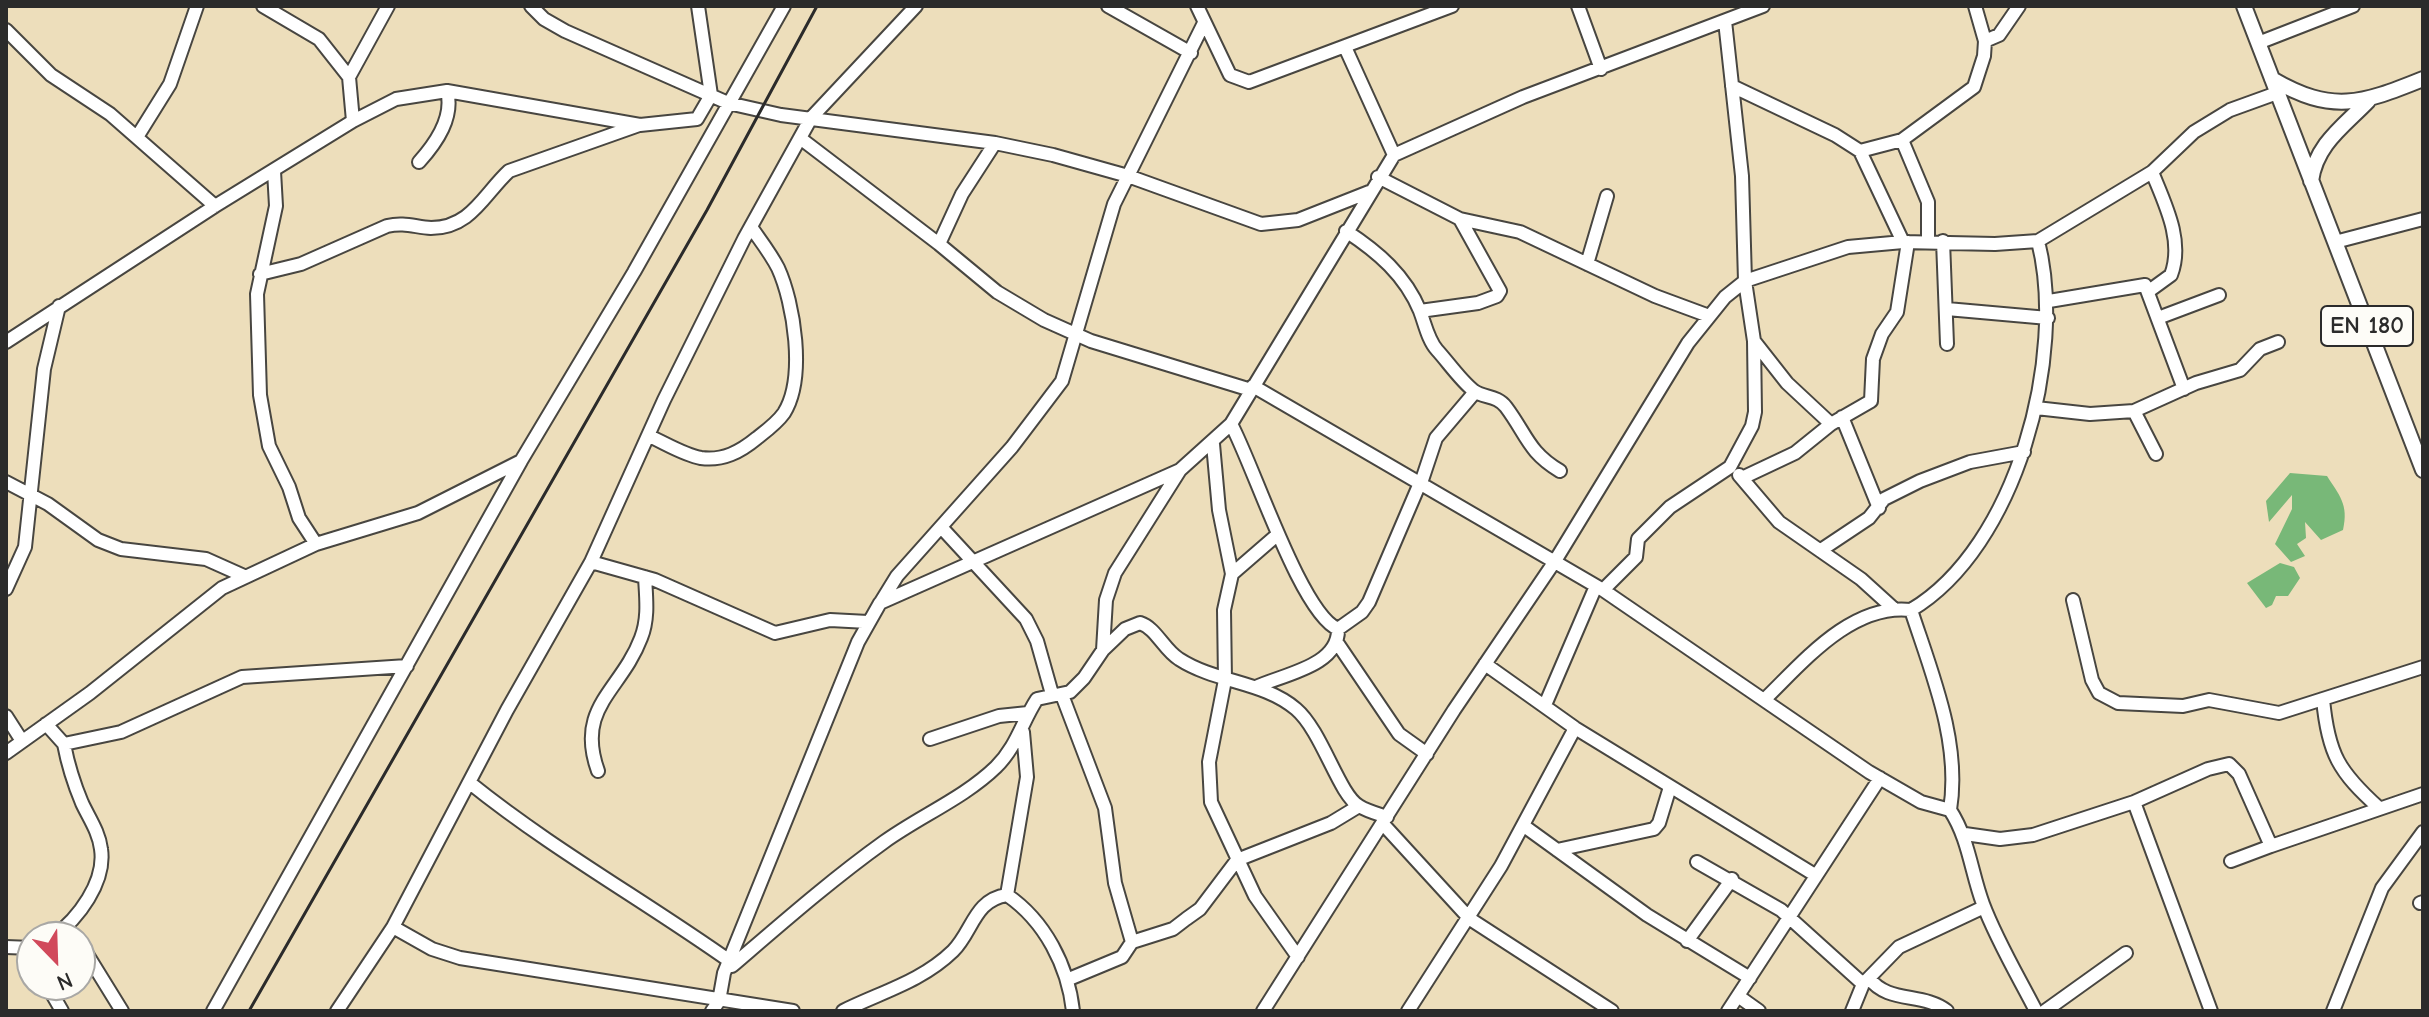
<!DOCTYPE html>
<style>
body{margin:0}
#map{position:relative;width:2429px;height:1017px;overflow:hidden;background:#eddebb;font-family:"Comic Neue",sans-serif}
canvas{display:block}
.frame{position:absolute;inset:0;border:8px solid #2b2b2b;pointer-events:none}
.north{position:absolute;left:16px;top:921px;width:80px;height:80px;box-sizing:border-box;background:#fdfcf7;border:2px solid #a9a8a5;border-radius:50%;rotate:157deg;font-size:22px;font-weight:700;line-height:32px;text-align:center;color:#2b2b2b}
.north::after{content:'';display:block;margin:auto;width:28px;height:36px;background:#d1495b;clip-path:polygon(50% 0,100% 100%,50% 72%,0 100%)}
</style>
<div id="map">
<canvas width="2429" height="1017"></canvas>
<div class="frame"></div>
<div class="north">N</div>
</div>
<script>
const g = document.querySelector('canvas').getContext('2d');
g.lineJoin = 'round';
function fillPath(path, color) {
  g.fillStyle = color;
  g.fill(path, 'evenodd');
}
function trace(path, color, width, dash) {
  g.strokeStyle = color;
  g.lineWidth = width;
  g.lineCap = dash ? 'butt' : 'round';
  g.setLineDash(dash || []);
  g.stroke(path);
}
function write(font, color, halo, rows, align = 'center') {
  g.font = font + ' "Comic Neue",sans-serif';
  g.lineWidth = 7;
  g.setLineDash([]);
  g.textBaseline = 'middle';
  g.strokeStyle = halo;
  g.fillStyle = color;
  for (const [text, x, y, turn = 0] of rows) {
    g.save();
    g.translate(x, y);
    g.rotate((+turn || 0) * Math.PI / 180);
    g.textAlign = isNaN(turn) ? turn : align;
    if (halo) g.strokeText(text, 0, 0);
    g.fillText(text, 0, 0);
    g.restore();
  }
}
fillPath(new Path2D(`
 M2290,473L2327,476C2339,495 2349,504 2343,530L2321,540L2305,522L2306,538L2297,544L2305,556L2291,562L2275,544L2292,509V495L2269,522L2266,501Z
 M2280,563L2294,567L2300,578L2288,596H2276L2272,605L2266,608L2247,583Z`), '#78b878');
const minor = new Path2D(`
 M263,6L319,39L349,77
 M531,6L544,19L565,31L728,103L781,115L995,143L1053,155L1128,176L1261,224L1298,220L1369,192
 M1108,6L1191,53
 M1197,6L1230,75L1249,82L1452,6
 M1578,6L1601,69
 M6,30L51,75L110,114L215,206
 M1985,41L1999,35L2019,6
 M2258,43L2353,6
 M1345,47L1394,155
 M1732,86L1835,135L1860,151L1903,242
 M353,121L349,77L388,6
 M137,137L170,84L197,6
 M800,138L939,244L997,292L1044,320L1091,341L1251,390
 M1902,140L1928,202V241
 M1860,151L1902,140L1974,87L1984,56L1985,41L1975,6
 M419,162C437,142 454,117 447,91
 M274,171L276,206L257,294L260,395L269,446L289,487L299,518L316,544
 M1378,177L1460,219L1520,232L1655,296L1709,316
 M1346,231C1378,252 1405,275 1420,311C1425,324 1428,340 1437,350C1448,362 1461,381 1474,391C1484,398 1497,395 1506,407C1527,435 1528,452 1560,471
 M1943,241L1947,344
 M2335,242L2423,219
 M939,244L962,194L995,143
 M1587,264L1607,196
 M260,274L301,264L387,226C404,222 415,227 431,228C471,228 484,194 509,171L639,125
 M2149,291L2171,275C2184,241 2165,204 2152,172
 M2049,301L2145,285L2184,389
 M1947,309L2048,318
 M1420,311L1478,303L1497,296L1500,291L1460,219
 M2158,318L2219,295
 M1754,341L1787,383L1831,424
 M6,342L215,206L353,121L396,99L447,91L640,125L697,119L711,95L698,6
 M1253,386L1603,590L1869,772L1921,802L1950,810
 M2036,408L2090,414L2134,411L2196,383L2240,370L2260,349L2278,342
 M2134,411L2156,454
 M1842,417L1879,508
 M1231,424C1253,464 1301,614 1338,629
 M649,436C665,443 684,455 701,458C723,461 740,452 757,438C766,431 777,423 784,413C806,378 794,303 778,268C771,254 760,240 751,227
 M1213,444L1219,510L1232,574L1224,610L1225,680L1209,762L1211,802L1255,896L1298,957
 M1739,475L1779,522L1861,579L1893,608
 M1742,478L1795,453L1831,424L1871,401L1873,359L1882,334L1897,312L1908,242
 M6,482L48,504L98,540L121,549L206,559L244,576
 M1421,483L1436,438L1475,392
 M941,527L1026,619L1037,641L1052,694
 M1821,550L1869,518L1884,499L1920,481L1970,462L2024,452
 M591,562L655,580L775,633L830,620L868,622
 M1232,574L1277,535
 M6,589L25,547L44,369L59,306
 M1603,590L1636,557L1638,539L1670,507L1730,467L1752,426L1755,412L1754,341L1745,281L1742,176L1725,21
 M2073,600L2092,680L2099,693L2118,703L2183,706L2209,700L2279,713L2423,667
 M881,602L897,576L1012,447L1062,381L1114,204L1204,23
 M1338,644L1399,734L1427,754
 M1103,650L1125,629L1140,623C1156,628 1164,650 1179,659C1216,683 1263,681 1296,709C1322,731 1339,795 1359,806C1367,811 1378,814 1387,817
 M1485,664L1575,728L1815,875
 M1256,687C1284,674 1339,666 1338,629L1362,612L1369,602L1420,483
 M1062,695L1105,808L1115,883L1132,942
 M1766,698C1804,661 1852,603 1911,610
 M2323,699C2328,754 2339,772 2379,808
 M1545,705L1596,586
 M6,716L22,741
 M46,724L64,744L121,732L242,677L407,666
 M930,739L999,716L1028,713
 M6,753L90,693L222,588L316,544L418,513L521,461
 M598,771C575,707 621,691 641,638C649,618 646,597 645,577
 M470,783C552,849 645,901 731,962
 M2134,802L2211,1011
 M1383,824L1470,919L1612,1011
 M1524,826L1647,915L1750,978
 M1965,834L2000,839L2033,835L2134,802L2208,769L2229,764L2239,774L2271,846L2423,794
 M1557,850L1654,829L1659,823L1670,787
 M2231,861L2271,846
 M1697,862L1781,910L1863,984
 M1007,895L1027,777L1023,732
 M2420,903L2423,902
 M393,927L432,949L460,958L793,1011
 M53,937C78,919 106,882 101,849C99,832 89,818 82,803C74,784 68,765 64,744
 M1687,941L1732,879
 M80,943L122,1011
 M6,947L32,948
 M732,966C781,924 831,880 884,842C920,816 964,798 996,767C1017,746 1022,722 1037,699L1070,692L1084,678L1103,650L1106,600L1115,573L1180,470
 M1869,978C1888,1004 1923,992 1947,1011
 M1069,979L1122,957L1132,942L1173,929L1186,919L1200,909L1237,860L1331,823L1359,806
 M47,985L62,1011
 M1738,996L1759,1011
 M213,1011L521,461L634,272L784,6
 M337,1011L393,927L507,710L591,562L664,400L744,239L811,118L916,6
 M712,1011L719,1001L724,973L858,642L880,603L1180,470L1231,424L1394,155L1523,97L1763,6
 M843,1011C881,992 921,982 953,951C973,931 974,900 1007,895C1045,921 1068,966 1073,1011
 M1263,1011L1454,710L1555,561L1688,343L1725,297L1745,281L1848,247L1903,242L1995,244L2038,241L2152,172L2194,132L2230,110L2277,93
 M1408,1011L1501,866L1575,728
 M1728,1011L1880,778
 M1852,1011L1863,984L1899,947L1984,907
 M2036,1011C2018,976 1997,941 1983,904C1971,872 1969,839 1950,810C1961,743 1932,674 1911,610C2017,547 2067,355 2038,241
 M2045,1011L2126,953
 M2333,1011L2382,888L2423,832`);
const major = new Path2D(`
 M2244,6L2423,470
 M2272,79C2332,114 2361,104 2423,79
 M2311,181C2316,144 2344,126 2368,101`);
trace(minor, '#484641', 16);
trace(major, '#484641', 18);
trace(minor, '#fff', 12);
trace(major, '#fff', 14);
trace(new Path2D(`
 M249,1011L707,210L817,6`), '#2b2b2b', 3);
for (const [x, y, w] of [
 [2367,326,92]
]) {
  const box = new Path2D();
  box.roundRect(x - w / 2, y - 20, w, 40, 6);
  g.fillStyle = '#fdfcf7';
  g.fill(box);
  trace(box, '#2b2b2b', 2);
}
write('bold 24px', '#2b2b2b', null, [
 ["EN 180",2367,326]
]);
</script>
